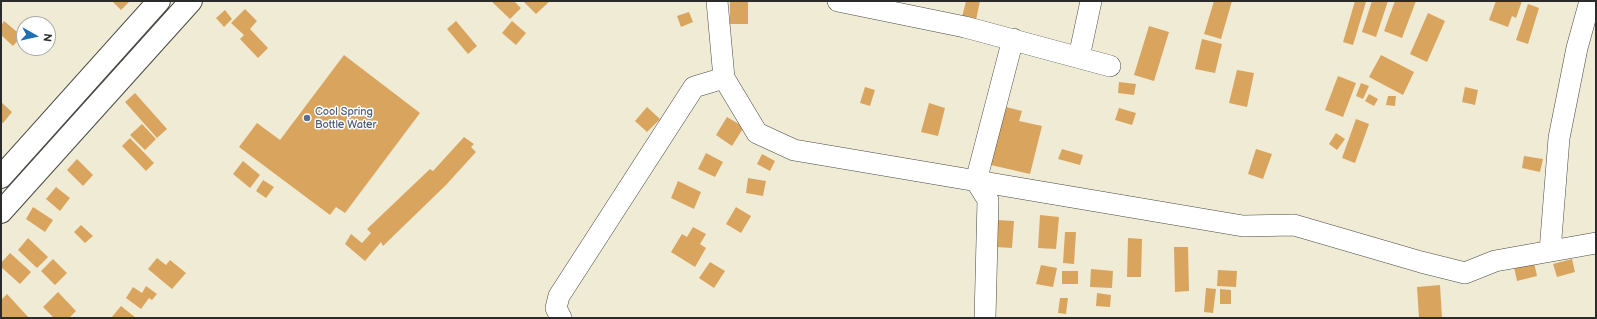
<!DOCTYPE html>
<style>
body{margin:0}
#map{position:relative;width:1597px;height:319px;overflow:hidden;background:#f0ebd4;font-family:"Balsamiq Sans",sans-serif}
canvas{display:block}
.frame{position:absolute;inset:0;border:2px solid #2b2b2b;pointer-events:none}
.north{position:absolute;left:16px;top:16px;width:40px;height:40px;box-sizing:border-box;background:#fff;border:1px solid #aaa;border-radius:50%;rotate:98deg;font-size:11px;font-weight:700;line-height:16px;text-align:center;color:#2b2b2b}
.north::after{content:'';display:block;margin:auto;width:14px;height:18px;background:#1f6fb2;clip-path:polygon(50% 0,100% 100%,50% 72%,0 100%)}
</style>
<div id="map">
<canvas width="1597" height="319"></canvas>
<div class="frame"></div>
<div class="north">N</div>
</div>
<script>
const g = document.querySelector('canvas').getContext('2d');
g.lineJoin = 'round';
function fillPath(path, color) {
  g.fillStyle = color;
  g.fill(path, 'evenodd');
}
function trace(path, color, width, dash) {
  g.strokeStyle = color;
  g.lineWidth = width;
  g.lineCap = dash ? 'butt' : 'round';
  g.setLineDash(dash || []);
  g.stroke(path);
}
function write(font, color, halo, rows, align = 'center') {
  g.font = font + ' "Balsamiq Sans",sans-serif';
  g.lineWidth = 3;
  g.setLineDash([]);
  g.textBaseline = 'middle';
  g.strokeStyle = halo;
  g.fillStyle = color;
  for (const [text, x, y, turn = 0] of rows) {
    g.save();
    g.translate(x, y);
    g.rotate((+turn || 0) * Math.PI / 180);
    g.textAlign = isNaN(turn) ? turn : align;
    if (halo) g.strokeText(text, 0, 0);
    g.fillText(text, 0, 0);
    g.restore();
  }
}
fillPath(new Path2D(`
 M112,1H130L121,10Z
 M491,1H514L521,8L510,19Z
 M523,1H550L536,14Z
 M730,1H748V24H730Z
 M966,1H980L976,20L962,17Z
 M1214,1H1232L1221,39L1204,34Z
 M1355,1L1366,2L1353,45L1343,42Z
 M1372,1H1388L1376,37L1362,32Z
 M1395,1H1416L1402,38L1384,31Z
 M1496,1H1522L1516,18L1512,16L1508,27L1489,20Z
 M1528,4L1539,8L1528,44L1516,40Z
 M245,9L257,21L250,29L268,48L258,58L240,39L244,35L231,23Z
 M225,10L232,19L224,27L216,18Z
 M689,12L693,22L681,27L677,16Z
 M1428,13L1445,21L1427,62L1410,54Z
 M4,21L22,36L13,46L1,35V26Z
 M456,21L477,46L468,54L447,29Z
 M512,21L526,33L516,45L502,33Z
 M1149,26L1169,32L1154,81L1134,75Z
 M1202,39L1222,44L1215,73L1195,69Z
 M344,55L420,113L345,213L336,207L330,215L239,147L257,123L280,140Z
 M1381,55L1414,72L1403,95L1369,77Z
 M1237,70L1254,73L1247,107L1229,103Z
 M1338,76L1356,83L1343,117L1325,110Z
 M1119,82L1136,84L1134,95L1118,93Z
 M1361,83L1369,86L1363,99L1356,96Z
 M865,87L875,90L870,106L860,103Z
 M1465,87L1478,90L1475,105L1462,102Z
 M135,93L167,129L157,138L125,102Z
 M1369,94L1378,99L1374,106L1365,101Z
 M1388,96H1396L1395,106L1386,105Z
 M1,102L12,112L3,123L1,122Z
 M929,103L945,108L938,136L921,132Z
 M647,107L660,119L647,132L635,121Z
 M1006,107L1022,111L1019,121L1042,126L1030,174L991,165Z
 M1119,108L1136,113L1132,125L1115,120Z
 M727,117L744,127L732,146L716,135Z
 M1356,119L1369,124L1355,163L1342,158Z
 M142,124L156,139L145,150L130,135Z
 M1336,133L1345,139L1337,150L1329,144Z
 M464,137L474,144L471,147L476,152L446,185L383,246L381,242L365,261L345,244L351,234L362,243L371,233L367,229L430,169L433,171Z
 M130,138L154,163L146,171L122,146Z
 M1062,149L1083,155L1080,165L1058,159Z
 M1256,149L1272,154L1263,179L1248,174Z
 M706,153L723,162L715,177L698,169Z
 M762,154L775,161L770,171L757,164Z
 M1524,156L1543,159L1540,172L1522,168Z
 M77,159L93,175L83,186L67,170Z
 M243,161L260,175L250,188L233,174Z
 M748,178L766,181L763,196L746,193Z
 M263,180L274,187L266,198L256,191Z
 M678,181L701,192L694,209L671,198Z
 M56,187L70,198L60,211L46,199Z
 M33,207L53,220L45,232L26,219Z
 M736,207L751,216L741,233L726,224Z
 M1040,215L1059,217L1056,249L1038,248Z
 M997,220L1014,221L1012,248L996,247Z
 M81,225L93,236L85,243L74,232Z
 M693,227L706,234L700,244L706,248L695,267L671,252L682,234L687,237Z
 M1065,232H1076L1074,264L1063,263Z
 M28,238L48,257L37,268L18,250Z
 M1128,238L1142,239L1141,277H1127Z
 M1174,247H1188L1189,291L1175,292Z
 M10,253L31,272L20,284L1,267V263Z
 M157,258L166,265L170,260L186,273L172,289L148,269Z
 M53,259L67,273L55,285L41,271Z
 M1572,259L1575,272L1557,277L1553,264Z
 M710,262L725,271L714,288L699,278Z
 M1534,262L1537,276L1517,281L1514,267Z
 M1041,265L1057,268L1053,287L1036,284Z
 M1091,269L1113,271L1112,288L1090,287Z
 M1218,270L1237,271L1236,287L1217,286Z
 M1062,271H1078V284H1062Z
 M1440,285L1442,318H1419L1417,287Z
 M146,286L157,294L152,300L149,298L141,309L126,298L133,287L142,293Z
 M1206,288L1216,289L1213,313L1204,312Z
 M1220,289L1231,290V304H1220Z
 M58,292L76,311L69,318H54L43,307Z
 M1097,293L1111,295L1110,307L1096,306Z
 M7,294L29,318H1V300Z
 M1060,298H1068L1066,314L1058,313Z
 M121,306L136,318H111Z`), '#d9a55e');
const minor = new Path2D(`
 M717,1L724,78L757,133L794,150L1243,226L1294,225L1421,262L1465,273L1495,261L1596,243
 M838,1L965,27L1110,66
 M1079,57L1091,1
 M1550,251L1559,138L1577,48L1590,1
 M561,318L556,308L559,296L694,87L724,78
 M985,318L988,200L976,181L1013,39`);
const major = new Path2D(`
 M1,177L159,1
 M1,212L191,1`);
trace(minor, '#494844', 22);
trace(major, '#494844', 24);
trace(minor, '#fff', 21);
trace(major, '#fff', 22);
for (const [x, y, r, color] of [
 [307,118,4,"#5c6f8a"]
]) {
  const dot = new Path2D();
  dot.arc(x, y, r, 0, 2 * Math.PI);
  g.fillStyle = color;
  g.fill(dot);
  trace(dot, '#fff', 1.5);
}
write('11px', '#4e5e75', '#fff', [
 ["Cool Spring",315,112],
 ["Bottle Water",315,125]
], 'left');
</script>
